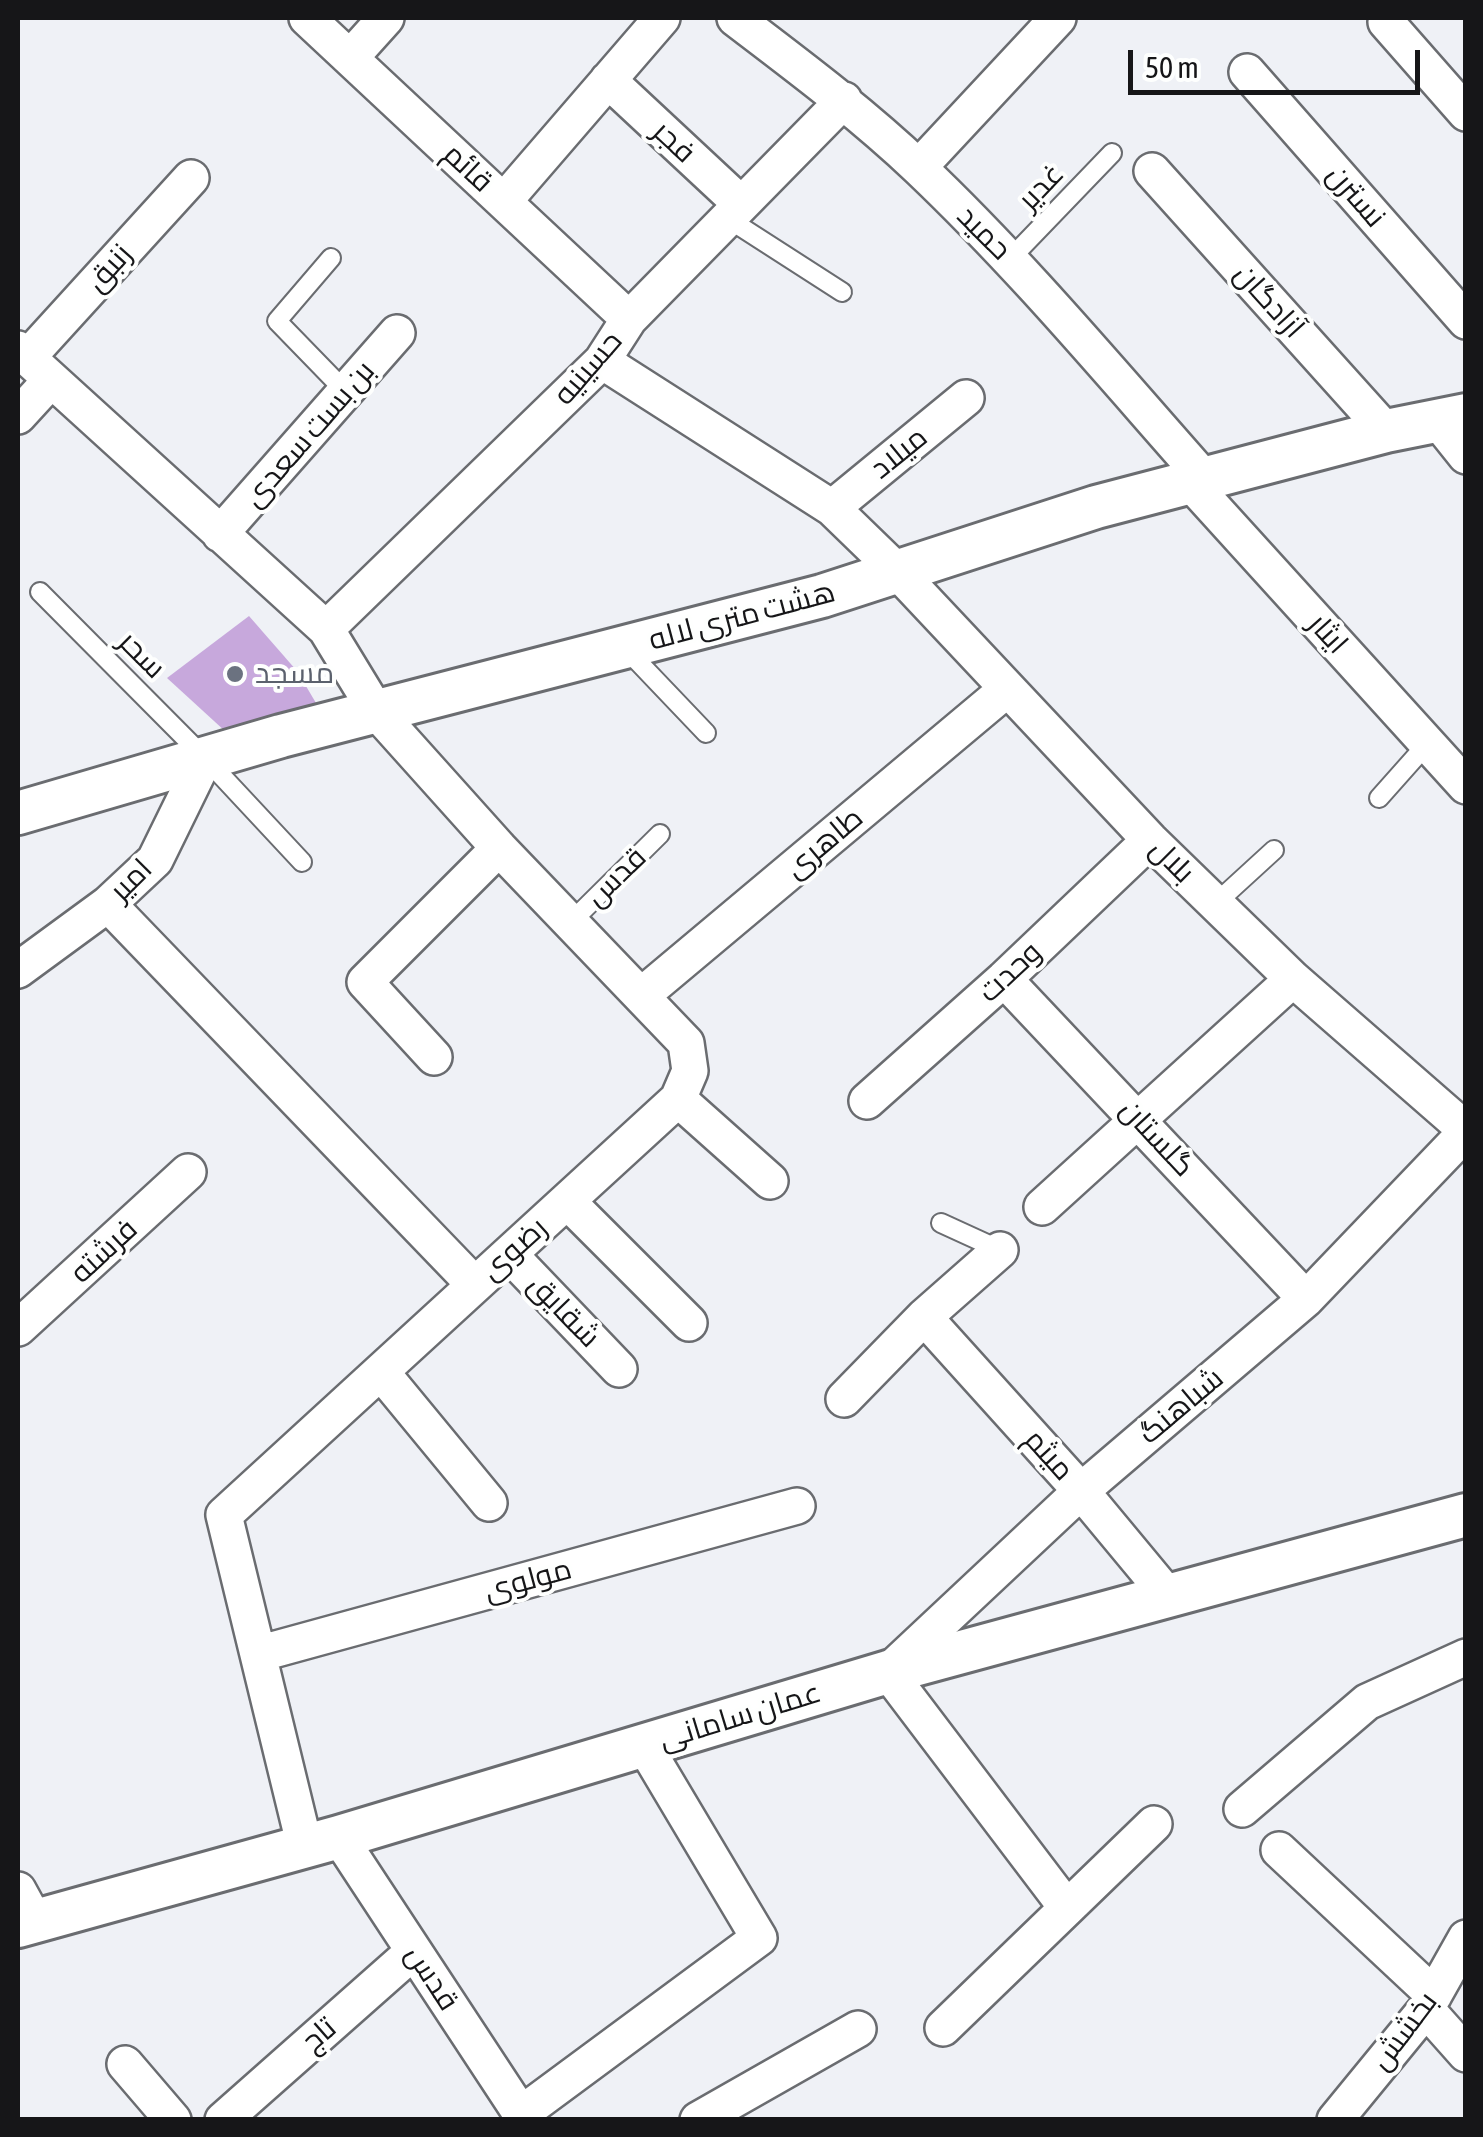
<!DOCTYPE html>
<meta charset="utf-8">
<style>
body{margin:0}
#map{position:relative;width:1483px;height:2137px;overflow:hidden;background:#eff1f6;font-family:"Asap Condensed",sans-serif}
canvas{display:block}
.frame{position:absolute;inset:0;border:20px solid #161618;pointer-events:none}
.scale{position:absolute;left:1128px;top:50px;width:292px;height:45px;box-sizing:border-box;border:5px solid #161618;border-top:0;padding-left:12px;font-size:30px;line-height:35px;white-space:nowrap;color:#161618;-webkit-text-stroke:8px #fefffe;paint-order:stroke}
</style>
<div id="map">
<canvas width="1483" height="2137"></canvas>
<div class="frame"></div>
<div class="scale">50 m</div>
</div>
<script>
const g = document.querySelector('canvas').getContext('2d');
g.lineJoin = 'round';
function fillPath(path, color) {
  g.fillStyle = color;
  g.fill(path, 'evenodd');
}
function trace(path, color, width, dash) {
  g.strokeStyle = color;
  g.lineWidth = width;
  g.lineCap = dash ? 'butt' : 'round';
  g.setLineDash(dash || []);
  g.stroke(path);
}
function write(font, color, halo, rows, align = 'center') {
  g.font = font + ' "Asap Condensed",Cairo,sans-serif';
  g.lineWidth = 8;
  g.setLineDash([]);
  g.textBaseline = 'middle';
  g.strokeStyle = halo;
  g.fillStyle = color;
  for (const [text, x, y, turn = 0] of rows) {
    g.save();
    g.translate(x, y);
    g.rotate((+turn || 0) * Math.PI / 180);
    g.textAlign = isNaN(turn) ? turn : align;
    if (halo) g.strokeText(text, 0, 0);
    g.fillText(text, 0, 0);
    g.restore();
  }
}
fillPath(new Path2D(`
 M249,616L297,671L316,703L226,732L167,678Z`), '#c7a8dc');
const service = new Path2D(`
 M727,218L842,292
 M331,258L277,321L346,392
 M1010,259L1112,153
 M40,592L205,758L302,862
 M624,647L706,733
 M1379,798L1427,744
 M1215,904L1274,850
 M572,921L660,834
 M941,1223L1000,1250`);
const minor = new Path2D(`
 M307,18L629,319
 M735,18C798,66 861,113 919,168C1021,265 1111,373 1204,478
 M1386,22L1466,113
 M350,58L386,18
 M1247,72L1466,321
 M608,80L741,204
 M919,167L1058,18
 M1152,171L1386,431
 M504,201L662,18
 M18,349L326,629L376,711L499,848L686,1043L690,1071L678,1099L224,1515L305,1847
 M27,358L191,178
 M602,361L832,508L899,573L1150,840L1293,979L1466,1130
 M18,416L51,380
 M1438,421L1466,456
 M1190,482L1466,786
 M832,508L966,398
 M220,534L397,333
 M326,629L602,361L629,319L844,100
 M108,904L475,1285
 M18,970L108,904L155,860L205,758
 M1004,979L1306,1299
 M641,996L1006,690
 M434,1057L365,982L499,848
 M678,1099L770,1181
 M867,1101L1004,979L1150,840
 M567,1201L689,1323
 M1042,1207L1293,979
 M509,1254L619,1369
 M924,1317L1081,1491L1169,1597
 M18,1328L188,1172
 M381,1372L489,1503
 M844,1399L924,1317L1000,1250
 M258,1654L797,1506
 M1242,1809L1367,1702L1466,1657
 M339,1837L525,2120
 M1279,1850L1434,1995
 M18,1890L35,1921
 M1067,1908L888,1672L1081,1491L1306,1299L1466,1132
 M1426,2009L1466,2054
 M943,2028L1154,1824
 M125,2064L173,2120
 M521,2114L759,1938L644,1745
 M223,2120L414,1951
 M698,2120L858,2029
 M1335,2120L1426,2009L1466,1938`);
const tertiary = new Path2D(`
 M18,813L281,736L822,596L1096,507L1386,431L1466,415
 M18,1926L339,1837L888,1672L1466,1515`);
trace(service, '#6a6c70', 22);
trace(minor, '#6a6c70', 40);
trace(tertiary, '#6a6c70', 48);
trace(service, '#fff', 18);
trace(minor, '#fff', 35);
trace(tertiary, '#fff', 42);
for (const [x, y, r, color] of [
 [235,674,10,"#6b7280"]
]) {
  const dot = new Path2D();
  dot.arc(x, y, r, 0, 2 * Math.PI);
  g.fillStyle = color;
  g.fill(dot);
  trace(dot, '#fefffe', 4);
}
write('30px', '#161618', '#fefffe', [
 ["فجر",674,142,43],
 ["قائم",468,168,43],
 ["غدیر",1041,187,-46],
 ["نسترن",1356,196,49],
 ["حمید",984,233,45],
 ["زنبق",109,268,-48],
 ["آزادگان",1269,301,48],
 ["حسینیه",588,368,-49],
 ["بن بست سعدی",309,434,-49],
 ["میلاد",899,453,-39],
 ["هشت متری لاله",742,616,-15],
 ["ایثار",1328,634,48],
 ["سحر",142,655,45],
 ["طاهری",824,843,-40],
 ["بلال",1172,861,45],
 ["قدس",616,877,-44],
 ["امیر",131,880,-45],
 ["وحدت",1010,972,-43],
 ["گلستان",1157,1138,47],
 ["رضوی",514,1249,-42],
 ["فرشته",104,1251,-43],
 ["شقایق",564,1311,46],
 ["شباهنگ",1181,1406,-40],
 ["میثم",1049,1455,48],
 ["مولوی",528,1580,-15],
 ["عمان سامانی",740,1716,-17],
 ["قدس",432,1978,57],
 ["بخشش",1404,2031,-53],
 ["تاج",319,2035,-41]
]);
write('30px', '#5b616d', '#fefffe', [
 ["مسجد",255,674]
], 'left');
</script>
